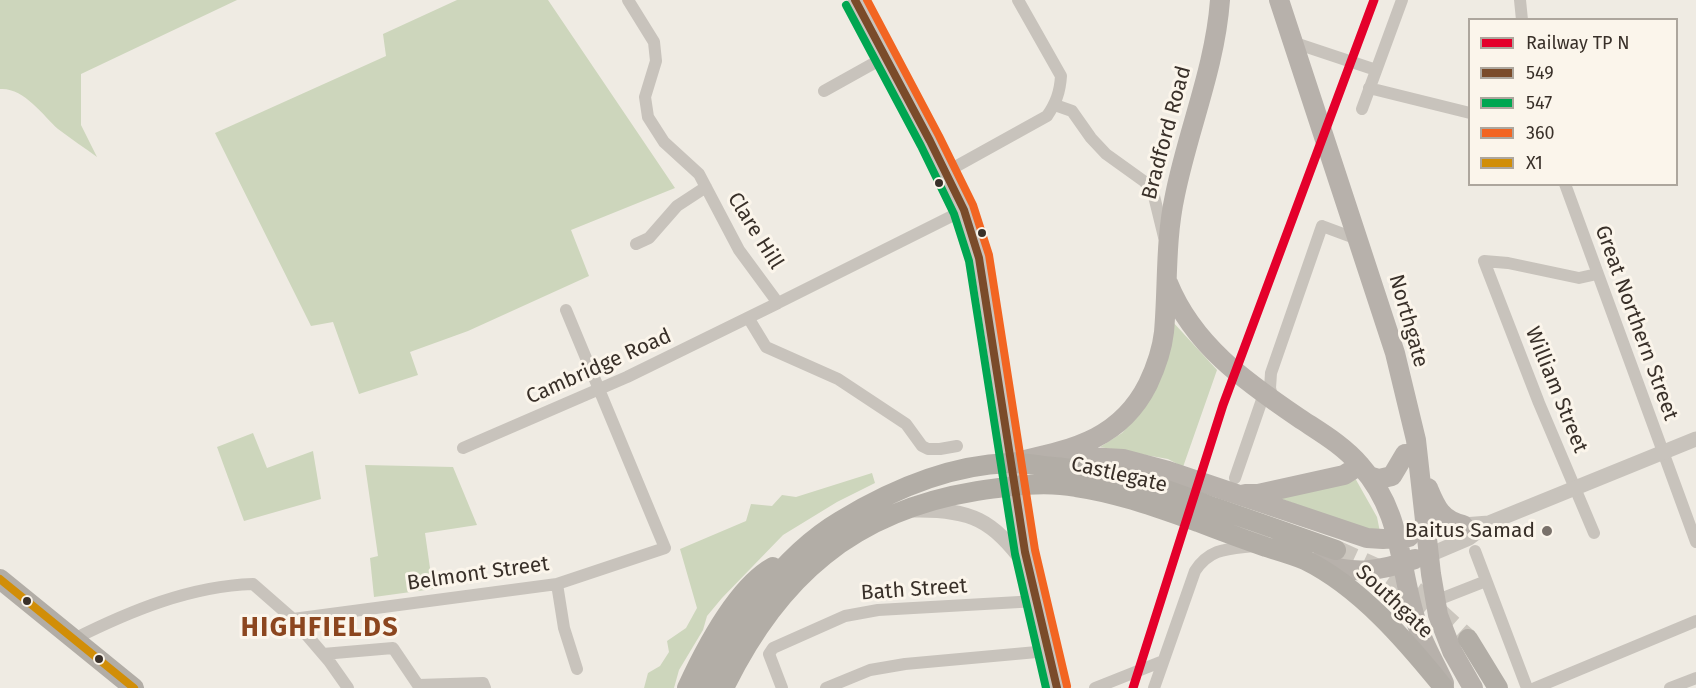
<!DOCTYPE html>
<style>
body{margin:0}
#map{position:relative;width:1696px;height:688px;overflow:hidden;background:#efebe3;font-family:"Fira Sans",sans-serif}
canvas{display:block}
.legend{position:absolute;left:1468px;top:18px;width:210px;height:168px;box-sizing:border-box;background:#fbf5eb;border:2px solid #ada69d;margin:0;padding:8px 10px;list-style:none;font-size:18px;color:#393029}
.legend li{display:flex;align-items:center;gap:12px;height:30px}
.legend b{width:30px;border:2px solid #ada69d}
</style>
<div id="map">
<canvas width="1696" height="688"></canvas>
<ul class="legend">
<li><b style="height:8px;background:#e4002b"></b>Railway TP N</li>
<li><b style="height:8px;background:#7a4b2a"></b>549</li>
<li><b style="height:8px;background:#00a651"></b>547</li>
<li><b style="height:8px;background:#f26522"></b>360</li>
<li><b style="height:8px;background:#d18e08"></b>X1</li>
</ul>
</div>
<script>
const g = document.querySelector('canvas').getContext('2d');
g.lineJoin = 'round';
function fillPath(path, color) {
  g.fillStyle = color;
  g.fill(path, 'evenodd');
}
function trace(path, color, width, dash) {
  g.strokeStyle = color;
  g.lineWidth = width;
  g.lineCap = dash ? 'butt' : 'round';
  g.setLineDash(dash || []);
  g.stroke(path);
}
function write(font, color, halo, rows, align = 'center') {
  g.font = font + ' "Fira Sans",sans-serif';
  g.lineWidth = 6;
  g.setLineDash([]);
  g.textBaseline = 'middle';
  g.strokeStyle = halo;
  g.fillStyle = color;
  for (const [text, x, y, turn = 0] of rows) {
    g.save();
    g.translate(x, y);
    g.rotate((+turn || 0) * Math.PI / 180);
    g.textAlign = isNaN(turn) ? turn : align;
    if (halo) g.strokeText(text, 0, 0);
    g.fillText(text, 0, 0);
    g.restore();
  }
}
fillPath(new Path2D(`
 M0,0H237L81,74V125L97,157C85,148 71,139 58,129C43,115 23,87 0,89Z
 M457,0H548L675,188L571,230L589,276L468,331L410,352L418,375L359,394L333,322L311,326L215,133L386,56L383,34Z
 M1172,321L1217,370L1183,467L1168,459L1100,447L1122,433L1142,411Z
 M253,433L267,468L313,451L321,499L244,521L217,447Z
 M365,465L453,467L477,525L425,533L433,589L374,597L370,558L378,556Z
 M872,473L875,483L837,502L783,535L722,598L707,616L703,630L679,670L674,688H644L648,673L660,666L669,652L667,641L686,628L697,608L680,549L746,521L751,504L772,506L782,495L796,497Z
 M1355,478L1377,517L1380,532L1365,529L1276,497Z`), '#cdd6bc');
trace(new Path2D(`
 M1336,550L1391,575L1416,592L1468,639`), '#cbc6be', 20, [20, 10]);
trace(new Path2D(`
 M628,0L654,42L656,61L645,97L648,117L664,142L699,174L739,250L778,303L964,210
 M1520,0L1522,20
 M1292,42L1376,70
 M1369,88L1470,113
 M824,91L885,57
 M1055,105L1072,111L1091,138L1106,154L1145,182L1154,196L1164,237
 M1362,109L1402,0
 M946,172L1047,116C1056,103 1060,92 1061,76L1018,0
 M1565,184L1696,542
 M636,244L649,238L677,206L706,187
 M749,319L766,347L838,379L906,424L922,446L928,449H940L957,446
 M1273,400L1270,388L1271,373L1322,226L1357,239
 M463,448L627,377L778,303
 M1235,478L1264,394
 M1594,533L1539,403L1484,261L1508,263L1579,278L1597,274
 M1475,551L1527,688
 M557,584L564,628L577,669
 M1435,601L1486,581
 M293,619L557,584L665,548L566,310
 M74,639C130,611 190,586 253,584L293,619L329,661L348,688
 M323,654L393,648L418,685L483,683L485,688
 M782,688L769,654L773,648L845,616L878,610L1037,601
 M826,688L870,670L905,664L1048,651
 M1095,688L1163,661
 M1154,688L1195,571C1210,548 1228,549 1253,546
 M1535,688L1696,621
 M1670,688L1696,678`), '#c8c3bc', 12);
trace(new Path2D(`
 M855,0L930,141L964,210L979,258L986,295L1025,552L1057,688
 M914,510C972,509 992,520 1026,565
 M1425,533L1463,525L1489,523L1696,439
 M1429,555L1469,538L1489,523`), '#c8c3bc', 15);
trace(new Path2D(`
 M1279,0L1395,353L1416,440L1431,574L1438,615L1452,651L1473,688
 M1168,283C1193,345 1246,382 1299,418C1320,432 1343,445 1360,465C1403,513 1398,563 1416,621C1422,642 1435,663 1444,683
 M1061,459L1088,457L1123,459L1168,471L1367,538L1383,539L1409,537
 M1016,462C1072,449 1120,440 1148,384C1156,367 1162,350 1164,332C1168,286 1165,241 1175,195C1188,130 1215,68 1220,0
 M1369,476L1379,479L1392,476L1405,454
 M1428,488C1436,507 1441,520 1463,525
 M1245,494H1258L1344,475L1360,465
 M1315,563C1355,574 1375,573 1415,559`), '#b7b1ab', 20);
trace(new Path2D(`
 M0,579L134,688
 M1468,639L1498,688
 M687,688C704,651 737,587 773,567
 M706,688C727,628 786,553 840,521C891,490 949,465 1009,463C1024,462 1040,466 1054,467C1072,469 1091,470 1108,474C1146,481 1180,495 1216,508C1256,522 1296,536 1336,550
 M724,688C778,577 853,511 977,491C1010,486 1044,481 1076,487C1118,493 1158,508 1198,522C1221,531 1243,539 1266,547C1279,551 1293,555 1305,560C1360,587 1406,641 1444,688`), '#b2ada6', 20);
trace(new Path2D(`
 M855,0L930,141L964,210L979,258L1025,552L1057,688`), '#7a4b2a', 8);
trace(new Path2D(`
 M846,5L921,146L954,214L969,261L1015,554L1046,688`), '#00a651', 8);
trace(new Path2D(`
 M867,0L939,136L973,205L989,255L1035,550L1067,686`), '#f26522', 8);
trace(new Path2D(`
 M0,579L134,688`), '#d18e08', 8);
trace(new Path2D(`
 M1133,688L1223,405L1374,0`), '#e4002b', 9);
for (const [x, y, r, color] of [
 [939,183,5,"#393029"],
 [982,233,5,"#393029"],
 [1547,531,6,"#79716a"],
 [27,601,5,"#393029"],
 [99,659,5,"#393029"]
]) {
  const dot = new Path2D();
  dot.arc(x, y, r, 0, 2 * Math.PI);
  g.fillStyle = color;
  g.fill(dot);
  trace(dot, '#fbf5eb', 2);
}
write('21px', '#393029', '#fbf5eb', [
 ["Bradford Road",1167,133,-75],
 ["Clare Hill",755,231,58],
 ["Northgate",1408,321,74],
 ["Great Northern Street",1636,323,70],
 ["Cambridge Road",599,367,-24],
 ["William Street",1556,390,68],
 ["Castlegate",1119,475,13],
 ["Belmont Street",478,574,-8],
 ["Bath Street",914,590,-4],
 ["Southgate",1394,602,43]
]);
write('21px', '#393029', '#fbf5eb', [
 ["Baitus Samad",1535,531]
], 'right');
g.letterSpacing = '1.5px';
write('bold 27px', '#8c461f', '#fbf5eb', [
 ["HIGHFIELDS",320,628]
]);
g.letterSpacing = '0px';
</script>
